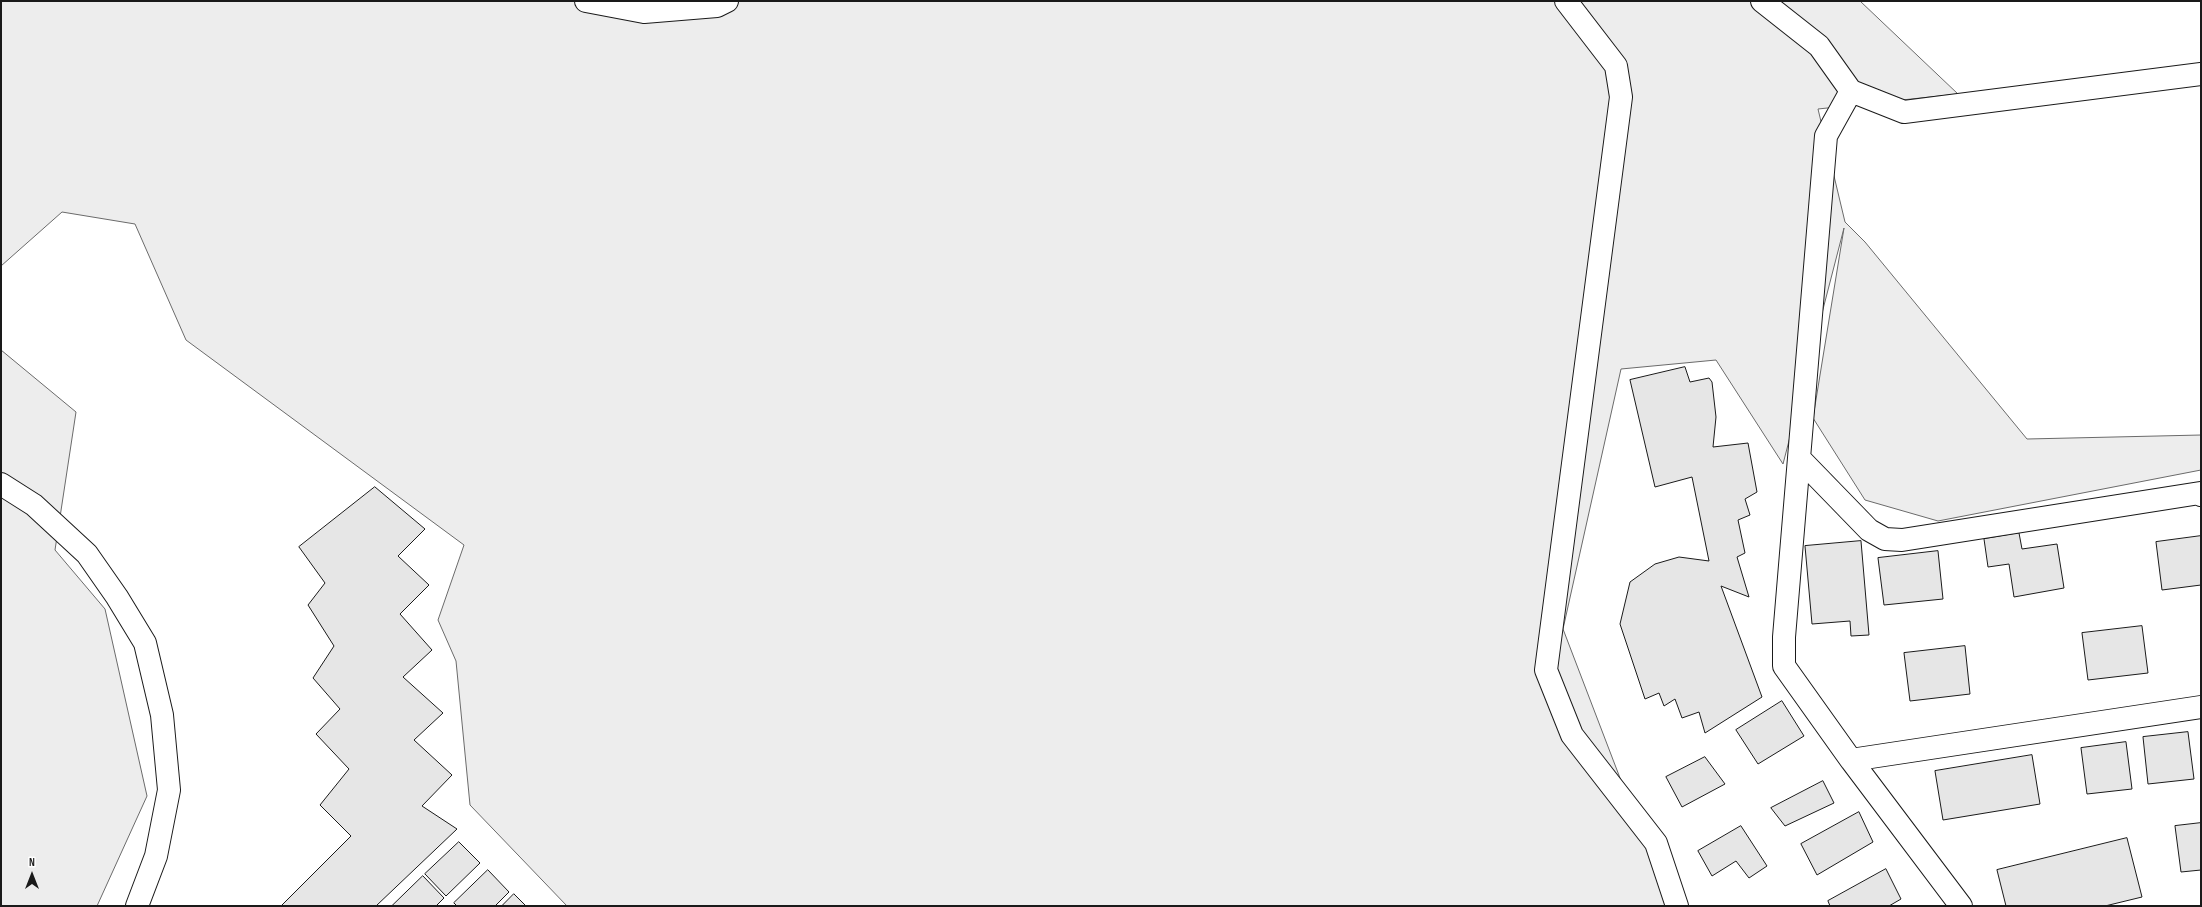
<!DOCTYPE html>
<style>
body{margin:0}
#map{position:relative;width:2202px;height:907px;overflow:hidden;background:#fff;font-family:"Sofia Sans Condensed",sans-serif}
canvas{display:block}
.frame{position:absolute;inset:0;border:2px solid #1a1a1a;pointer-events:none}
.north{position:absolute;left:12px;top:855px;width:40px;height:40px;-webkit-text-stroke:3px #fff;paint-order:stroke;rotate:0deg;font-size:11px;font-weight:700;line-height:16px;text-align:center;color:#1a1a1a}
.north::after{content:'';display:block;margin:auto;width:14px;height:18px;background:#1a1a1a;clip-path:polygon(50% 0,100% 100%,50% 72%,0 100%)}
</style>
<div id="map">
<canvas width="2202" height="907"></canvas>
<div class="frame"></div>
<div class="north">N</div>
</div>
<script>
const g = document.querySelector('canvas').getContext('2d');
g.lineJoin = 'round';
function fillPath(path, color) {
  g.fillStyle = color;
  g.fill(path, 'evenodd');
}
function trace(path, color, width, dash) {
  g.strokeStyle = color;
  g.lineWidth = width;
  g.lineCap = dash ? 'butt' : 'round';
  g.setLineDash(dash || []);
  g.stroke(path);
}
const green = new Path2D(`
 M1,1H1860L1958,94L1818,109L1845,222L1865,242L2027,439L2201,435V470L1938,521L1865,500L1813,418L1844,228L1783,464L1716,360L1621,369L1563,629L1669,906H567L470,805L456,661L438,620L464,545L186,340L135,224L62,212L1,266Z
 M1,350L76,412L55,550L105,609L147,796L97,906H1Z`);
fillPath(green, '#ededed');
trace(green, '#6a6a6a', 1);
const building = new Path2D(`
 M1685,367L1690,382L1709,378L1712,382L1716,417L1713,447L1748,443L1757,492L1745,499L1750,515L1738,520L1745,553L1737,557L1749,597L1721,586L1762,697L1705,733L1699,712L1682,718L1675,699L1664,706L1659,693L1645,699L1620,624L1630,582L1655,564L1679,557L1709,561L1692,477L1655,487L1630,380Z
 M375,487L425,529L398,556L429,585L400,614L432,650L403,677L443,713L414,740L452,775L422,806L457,829L376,906H281L351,836L320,805L349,769L316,734L340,709L313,678L334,646L308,605L325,583L299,547Z
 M2019,533L2022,549L2057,544L2064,588L2014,597L2009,564L1988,567L1984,539Z
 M2201,536V585L2162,590L2156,542Z
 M1861,541L1869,635L1851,636L1850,621L1812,624L1805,546Z
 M1938,551L1943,599L1884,605L1878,558Z
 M2142,626L2148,673L2088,680L2082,633Z
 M1965,646L1970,694L1910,701L1904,653Z
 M1782,701L1804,736L1758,764L1736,730Z
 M2188,732L2194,779L2148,784L2143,737Z
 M2126,742L2132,789L2087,794L2081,748Z
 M2032,755L2040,804L1943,820L1935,771Z
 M1705,757L1725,784L1682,807L1666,777Z
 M1823,781L1834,803L1785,826L1771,808Z
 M1859,812L1873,842L1817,875L1801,844Z
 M2201,823V870L2181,872L2175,826Z
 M1741,826L1767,866L1749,878L1736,861L1712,876L1698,851Z
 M2127,838L2142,897L2105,906H2006L1997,870Z
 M459,842L480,863L446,896L425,874Z
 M1886,869L1901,899L1889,906H1830L1828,901Z
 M488,870L509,892L495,906H457L454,903Z
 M423,876L444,898L436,906H392Z
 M514,894L526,906H502Z`);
fillPath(building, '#e6e6e6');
trace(building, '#1a1a1a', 1);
const minor = new Path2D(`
 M586,1L644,12L717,6L727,1
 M1566,1L1616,66L1621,97L1546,670L1572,735L1656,843L1677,906
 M1762,1L1819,46L1851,91L1904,112L2201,74
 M1851,91L1826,136L1784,637V666L1851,760L1961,906
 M1801,460L1869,530L1885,539L1902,540L2200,493L2201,495
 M1,484L34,505L87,554L117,597L145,643L162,715L169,790L156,856L137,906
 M1851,760L2201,707`);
trace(minor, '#1a1a1a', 24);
trace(minor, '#fff', 22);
</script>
